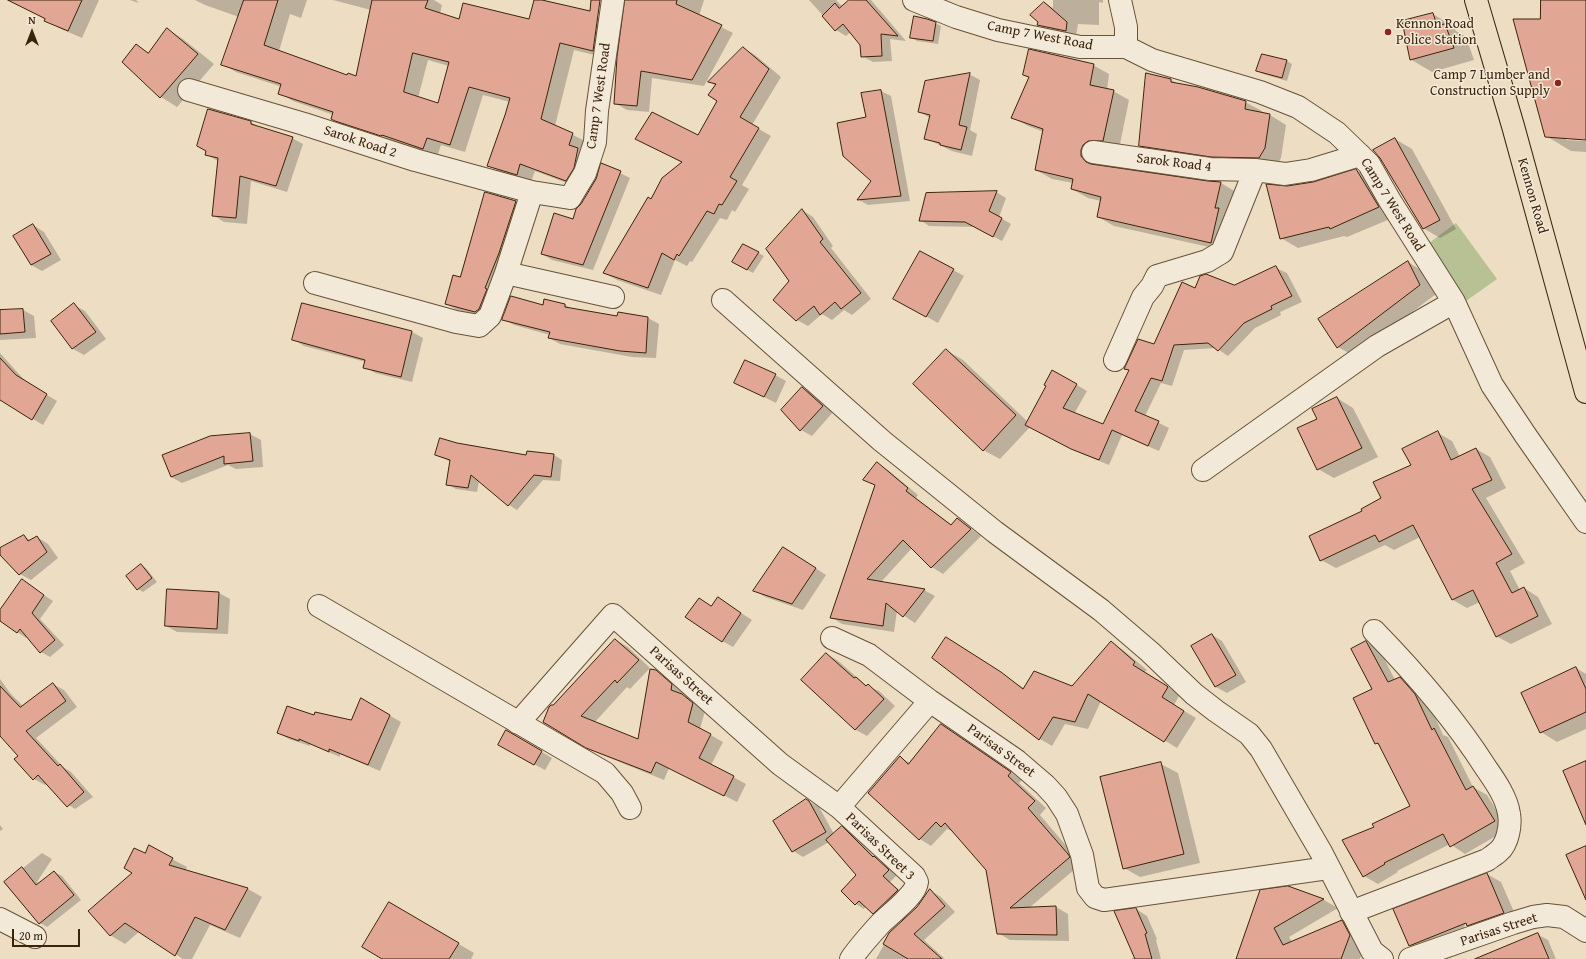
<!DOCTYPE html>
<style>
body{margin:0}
#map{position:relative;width:1586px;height:959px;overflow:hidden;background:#ecddc3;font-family:"Gentium Book Plus",serif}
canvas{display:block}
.north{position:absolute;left:12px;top:12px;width:40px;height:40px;-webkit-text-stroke:3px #f3e9d8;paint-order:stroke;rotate:0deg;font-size:11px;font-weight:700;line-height:16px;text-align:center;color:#3c230a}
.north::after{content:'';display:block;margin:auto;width:14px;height:18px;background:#3c230a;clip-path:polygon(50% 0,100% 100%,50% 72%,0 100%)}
.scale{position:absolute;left:12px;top:929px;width:68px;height:18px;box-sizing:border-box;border:2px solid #3c230a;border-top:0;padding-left:5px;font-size:12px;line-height:14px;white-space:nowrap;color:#3c230a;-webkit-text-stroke:3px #f3e9d8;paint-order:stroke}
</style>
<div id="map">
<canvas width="1586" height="959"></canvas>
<div class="north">N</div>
<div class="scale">20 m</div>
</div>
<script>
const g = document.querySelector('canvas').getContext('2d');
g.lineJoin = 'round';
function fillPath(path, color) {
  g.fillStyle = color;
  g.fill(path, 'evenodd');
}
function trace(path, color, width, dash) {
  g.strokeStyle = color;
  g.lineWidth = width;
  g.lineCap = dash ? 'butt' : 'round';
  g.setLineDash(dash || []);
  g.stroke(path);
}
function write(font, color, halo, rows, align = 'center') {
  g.font = font + ' "Gentium Book Plus",serif';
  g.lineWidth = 3;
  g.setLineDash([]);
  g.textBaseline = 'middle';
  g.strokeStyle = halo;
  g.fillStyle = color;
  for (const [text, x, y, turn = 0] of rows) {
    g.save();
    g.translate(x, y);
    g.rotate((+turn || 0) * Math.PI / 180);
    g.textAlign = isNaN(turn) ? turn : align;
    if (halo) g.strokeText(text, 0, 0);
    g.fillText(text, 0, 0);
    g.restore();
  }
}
fillPath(new Path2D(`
 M1456,223L1497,279L1466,301L1425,246Z`), '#b7c194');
fillPath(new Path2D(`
 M10,0H99L82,38L59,28L46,20V19Z
 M130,0H136L139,3Z
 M195,0H307L301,18L290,14L279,51L356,78L371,10L333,0H434L442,5L440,14L460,20H529L535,0H541L584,11L612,26L607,58L574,50L555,126L587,142L580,188L535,171L531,182L502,173L488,165L510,102L483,95L465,152L441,145L437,157L346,127L332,119L334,115L293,101L279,93L282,87L236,72L222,64L239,17L205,5ZM428,60L449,66L439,105L418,98Z
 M628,0H704L699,16L733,33L704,86L652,78L649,112L627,110L615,103Z
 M809,0H836L842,6L851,0H871L906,41L890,39L892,61L873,62L862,56L861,45L851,32L846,36L836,30Z
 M1053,0H1103V3L1099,2V25L1078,24L1076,36L1048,31L1038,25L1045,3L1053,8Z
 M1542,0H1586V139L1566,138V140L1586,141V152L1571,151L1546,136Z
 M1433,14L1454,27L1456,31L1466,37L1474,60L1432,72L1410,59Z
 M935,23L941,26L938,44L917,41L912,38Z
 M167,29L183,39L214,64L177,107L161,97L124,62L136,45L149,53Z
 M743,48L755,55L781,77L752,125L771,136L742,185L749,189L735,212L732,210L727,220L720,218L692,262L690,261L687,266L675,260L661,295L617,280L604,273L652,200L683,163L637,139L698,136L718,100L716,86L710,82Z
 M1262,55L1287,61L1292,64L1287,81L1263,74L1257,71Z
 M1093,65L1109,74L1107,90L1113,91L1129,100L1119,149L1096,159L1097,166L1221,183L1236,192L1227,251L1114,226L1098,217L1101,201L1088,198L1072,189L1073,183L1052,179L1036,170L1044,132L1028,126L1012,117L1030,78L1024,75Z
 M969,74L980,80L970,130L977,134L972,156L952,151L925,138L930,118L920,112Z
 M1147,74L1171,80L1180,85L1245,102L1262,111V114L1270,115L1286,125L1281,158L1276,167L1156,155L1140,145Z
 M881,91L891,96L910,201L868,205L859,200L872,181L867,118Z
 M251,122L260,128L292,138L303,144L287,192L251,181L247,224L224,222L213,215L218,161L207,155Z
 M1395,139L1412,149L1456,229L1440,238L1423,228Z
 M602,164L630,178L593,270L552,260L542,254L574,220L597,180Z
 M1356,170L1373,180L1395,217L1347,237L1344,236L1298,248L1281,238L1287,187L1313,183Z
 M996,192L1006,198L999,217L1011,224L1002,241L975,227L929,226L920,220Z
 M516,202L527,208L487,318L457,310L446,304L461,278Z
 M802,210L813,217L833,246L831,248L871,299L852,315L844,310L832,320L822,314L808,326L797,320L791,281Z
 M33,225L44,232L61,260L42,271L31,265Z
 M744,245L764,256L753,273L733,262Z
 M1408,262L1424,272L1436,294L1354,356L1338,347Z
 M1276,268L1287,273L1302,302L1280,312L1281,315L1255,328L1228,356L1216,348L1184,350L1172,386L1161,383L1145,416L1169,428L1159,451L1122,435L1109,465L1082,454L1030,427L1000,459L983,450L946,350L963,360L1028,422L1047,386L1053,371L1087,391L1074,414L1104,426L1130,371L1125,368L1155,346L1196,289L1234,286Z
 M953,270L964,276L938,323L895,299Z
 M74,305L85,311L106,339L84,355L73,349L52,321Z
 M565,305L575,310L618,318L619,313L648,318L659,324L656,358L632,357L560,344L549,338L550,335L514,325L503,319L544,306Z
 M23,310L34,316L36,338L0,340V311Z
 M412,332L423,338L412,382L375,373L365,367L366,362L304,346L293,339Z
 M0,353L27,383L57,401L43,425L0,399Z
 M775,375L786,381L776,403L736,383Z
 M802,388L813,394L833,412L812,436L801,430L782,410Z
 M1337,398L1353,408L1378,457L1334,478L1318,469V419Z
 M1438,433L1452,441L1460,457L1476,449L1490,457L1506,488L1486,498L1525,563L1510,571L1520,590L1524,588L1538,597L1552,624L1511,644L1496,636L1480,602L1467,608L1453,600L1420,537L1394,550L1385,545L1336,568L1321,560L1364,512L1383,498L1412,466Z
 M250,434L261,440L263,467L236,469L228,465L182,483L171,477Z
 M457,444L527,456L554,455L562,460L560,481L543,480L517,510L509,505L479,481L477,492L456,489L447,484L451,462L436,455Z
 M877,463L888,470L918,495L916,498L952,525L957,519L981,536L943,574L932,567L912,548L881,582L924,590L935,596L915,623L897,611L894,632L842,624L831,617L876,486L865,479Z
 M24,536L31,541L37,537L48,544L58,558L31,580L20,574L0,553V550Z
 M794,554L826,575L803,610L765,597L755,591Z
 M141,565L146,568L157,582L143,592L138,589Z
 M23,581L53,601L40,619L64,645L50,657L41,652L27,637L26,638L17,632L0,620V612Z
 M219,593L230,599L228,634L177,632L166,626Z
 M729,605L752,620L733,647L722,641L712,607Z
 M1212,635L1222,641L1246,682L1227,693L1216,687L1192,646Z
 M616,640L628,647L650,668L630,689L627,687L594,723L638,741L656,671L669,679L684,692L683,695L695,702L705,711L700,729L723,742L711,765L746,784L737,802L669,768L664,780L600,754L544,722L553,707Z
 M1111,642L1123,650L1147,670L1145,672L1180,694L1174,705L1196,718L1177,748L1101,701L1088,729L1065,724L1052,746L1040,739L934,658L959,646L1025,689L1072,687Z
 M1366,642L1380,650L1395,680L1400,678L1413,686L1429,703L1443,735L1448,737L1473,787L1487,795L1508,829L1465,854L1450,844L1397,871L1398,872L1378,884L1364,876L1376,828L1411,807L1380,746L1376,743L1373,690Z
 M826,654L837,660L867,686L879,691L895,706L867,736L856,730L803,680Z
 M1576,668L1586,674V729L1557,742L1541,732Z
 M0,679L10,693L23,706L53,684L64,690L77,707L36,738L63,767L71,772L93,797L75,809L64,802L47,783L45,785L34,779L19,756L0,734Z
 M361,699L401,722L380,771L340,754V757L310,744V746L289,739L278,733L314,717L351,722Z
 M942,725L1022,780L1019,783L1046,808L1040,815L1080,862L1081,864L1029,908L1056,907L1068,914L1069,941L1010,940L998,933L987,870L954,832L947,829L931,846L920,839L900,757L910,763Z
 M507,731L552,758L545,770L510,751Z
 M1161,764L1178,773L1200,863L1140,877L1124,868Z
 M806,800L819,807L834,834L842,828L850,832L878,860L897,875L890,882L905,895L881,918L866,906L864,909L856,904L857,875L829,842L803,857L793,851Z
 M0,825L3,829L0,831Z
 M149,847L187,867L185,871L248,889L262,897L240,938L210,925L192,959H183L140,931L125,944L110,935L134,873Z
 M42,853L52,859L37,882L39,884L54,872L62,876L81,900L47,927L40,923L4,883Z
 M1487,874L1501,882L1518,921L1482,933L1468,925L1466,919L1462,938L1424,953L1410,945Z
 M1287,887L1324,900L1338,908L1289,937L1292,942L1342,921L1357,930L1365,945L1360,959H1237Z
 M931,891L941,897L955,912L924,940L945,959H876L890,934L917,908Z
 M389,903L474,953L471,959H384Z
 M1136,909L1147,916L1157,939L1156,940L1161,959H1132V958L1135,957Z
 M1537,934L1548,940L1556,959H1510Z`), '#0003');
const building = new Path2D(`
 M8,0H82L68,31L44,21L45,19Z
 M244,0H278L264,45L347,75L348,73L356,76L372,0H428L425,8L459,19L463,3L529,19L534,0H542L590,11L591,0H600L593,51L560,43L541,119L573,133L569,145L578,148L574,168L566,181L520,164L517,175L487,166L505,115L510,98L469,87L450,145L427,138L423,149L382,135L381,136L335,121L331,119L333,112L278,94L281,84L221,65ZM413,53L449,62L438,103L404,92Z
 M625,0H677L676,4L722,25L692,80L641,71L637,106L614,104L617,57Z
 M849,0H866L898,36L881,34L882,56L861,57L860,45L843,24L835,31L822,16L835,3L839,8Z
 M1541,0H1586V140L1545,137L1513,19H1540Z
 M1044,2L1067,22L1066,31L1037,25L1038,22L1030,15Z
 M1433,13L1437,25L1445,24L1454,48L1410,60L1402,21Z
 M914,16L927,19L936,22L933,41L910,38Z
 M167,28L198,54L160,98L122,62L136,44L148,53Z
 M743,47L769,69L740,117L759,128L730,177L737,181L722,205L719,204L714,214L707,211L679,256L677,254L674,260L662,253L648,288L603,273L648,197L651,199L662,178L682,162L635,139L652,112L698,135L717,101L708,95L716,84L708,82Z
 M1029,49L1094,64L1090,85L1114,90L1103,141H1088L1083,145L1081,150V156L1086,162L1091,164L1208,181L1221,182L1215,208H1219L1211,243L1097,217L1101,197L1071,189L1073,179L1035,170L1043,129L1011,118L1029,77L1023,75Z
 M1262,54L1287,60L1282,78L1256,71Z
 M970,73L959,125L967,127L961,150L940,145V143L924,139L930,115L918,112L925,81Z
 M1146,73L1171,79V82L1198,87L1246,101L1245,109L1270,114L1265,148L1259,158L1211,157L1139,146Z
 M881,90L901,196L857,200L871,181L843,156L837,123L866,117L861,93Z
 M208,109L251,121V124L293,137L276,186L240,176L236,218L212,216L218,158L205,155L206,151L197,146Z
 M1395,138L1440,220L1423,229L1380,158L1373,150Z
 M601,163L621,171L583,265L541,254L554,213L573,219L576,209L581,204L596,179Z
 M1356,169L1379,207L1330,229L1329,227L1280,239L1266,184L1287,186L1313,182Z
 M997,191L989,211L1002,218L993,237L965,222L919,221L926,193Z
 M485,192L516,201L499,253L485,288L487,289L479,309L475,312L445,304L453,275L460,277Z
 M802,209L823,239L820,242L861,293L841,309L835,302L820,315L814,306L796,321L773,300L789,281L766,249Z
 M33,224L51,254L31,265L13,236Z
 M743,244L759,252L747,270L732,262Z
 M920,251L954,269L926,317L893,299Z
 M1408,261L1420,285L1337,348L1318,319Z
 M1276,266L1292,296L1271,306L1272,309L1244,323L1218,351L1208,343L1174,345L1162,381L1151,378L1135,411L1159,421L1148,446L1112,430L1099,460L1071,449L1025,425L1046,386L1044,385L1052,370L1077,384L1063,408L1103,424L1129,370L1124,369L1138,339L1154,344L1182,282L1195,288L1200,276L1206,274L1234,285Z
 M511,296L543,305L544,299L565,304V307L617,316L618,312L648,317L646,353L620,351L548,338L550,332L502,320Z
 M74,303L96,332L72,349L51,321Z
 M302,303L412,331L401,377L363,368L365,360L292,340Z
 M23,309L25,332L0,334V310Z
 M946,349L1016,415L983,451L913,384Z
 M0,358L16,375L47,394L32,420L0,400Z
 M745,360L776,374L764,397L734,383Z
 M802,387L823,406L800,431L781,410Z
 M1337,397L1362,448L1317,470L1297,428L1317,419L1312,409Z
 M1438,431L1451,460L1476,448L1492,480L1472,489L1512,554L1496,563L1512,593L1524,587L1538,616L1496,637L1473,590L1452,600L1413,525L1379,542L1375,535L1320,561L1309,536L1362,511L1361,509L1381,498L1373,482L1411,465L1402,449Z
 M250,433L253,461L224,464V456L171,477L162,455L210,436Z
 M440,438L457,443L526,455L527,451L554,454L551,477L534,475L508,506L471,475L468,488L446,485L450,460L435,455Z
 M877,462L908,488L906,491L951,525L957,518L971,529L931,568L903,540L867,579L925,589L903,617L886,603L883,626L830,618L875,485L863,480Z
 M24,535L28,541L37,536L47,552L19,575L0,555V548Z
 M783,547L816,568L792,604L753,591Z
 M141,564L152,578L137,590L126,576Z
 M22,579L44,595L32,613L55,640L40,653L20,629L17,633L0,621V610Z
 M167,589L219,592L217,629L165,626Z
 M718,597L741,613L722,642L685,617L699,598L711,606Z
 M1212,634L1236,675L1215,687L1191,646Z
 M946,637L1001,672L1023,689L1034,671L1072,686L1111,641L1135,662L1133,665L1167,686L1168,687L1162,697L1184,711L1164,742L1088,694L1075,722L1053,717L1039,740L932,658Z
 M615,639L639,660L617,683L615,680L581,716L638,739L650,669L656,670L672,684L671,690L682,694L693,703L688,722L711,734L699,758L734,776L724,796L656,762L651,773L586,748L543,722L549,707L551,705H553Z
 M1366,641L1388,682L1400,677L1415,694L1432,730L1434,728L1466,790L1473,786L1495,821L1450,847L1443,834L1384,863L1385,864L1363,877L1342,840L1374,827L1372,824L1410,806L1378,743L1375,744L1353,698L1372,689L1351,649Z
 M826,653L854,678L856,677L866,686L868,684L884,699L855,730L801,680Z
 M1576,667L1586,689V712L1540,733L1521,693Z
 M53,683L66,701L26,731L58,766L60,764L84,792L67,807L38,775L33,780L14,759L18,756L0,736V686L20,707Z
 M361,698L390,715L368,765L329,749V752L299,739V741L277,733L287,706L314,715L315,712L351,720Z
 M941,724L1011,772L1008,776L1035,801L1028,808L1068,854L1070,857L1010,908L1056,906L1057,935L997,934L986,870L945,823L941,827L936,822L919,840L868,793L900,756L908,764Z
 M506,730L542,751L534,765L498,745Z
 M1586,761V825L1563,771Z
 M1161,762L1184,854L1123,869L1100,777Z
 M806,799L809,801L826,832L792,852L773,821Z
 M842,826L873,857L874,856L889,870L883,876L898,890L873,914L859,901L855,905L841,891L856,875L826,840Z
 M149,845L173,858L169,865L248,888L225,930L195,917L175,956L125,923L110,936L88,911L132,873L124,868L134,848L145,853Z
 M1586,846V900L1566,855Z
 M22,867L36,885L54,871L74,895L39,924L4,882Z
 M1487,873L1504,913L1467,926L1466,923L1409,946L1393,909Z
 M1288,886L1324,899L1274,928L1283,945L1342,920L1350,935L1341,959H1236L1260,890Z
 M930,889L945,906L914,934L942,959H908L883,944L889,933L917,907Z
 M389,902L459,943L449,959H382L362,947Z
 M1136,908L1147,933L1145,934L1152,959H1135L1114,911Z
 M1538,933L1549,959H1475Z`);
fillPath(building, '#e2a794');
trace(building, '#3c230a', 1);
const minor = new Path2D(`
 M914,0L956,17L998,30L1080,47H1126L1152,60L1260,92L1298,107L1337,133L1369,164L1390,201L1454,302L1492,385L1526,436L1586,522
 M1120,0L1126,27V47
 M189,90L304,124L415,160L532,192L570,198L585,173L595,142L597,111L613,0
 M1093,152L1210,169L1255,170L1285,174L1311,170L1360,155
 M506,273L613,297
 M315,283L456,322L479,326L490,316L506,273L532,192
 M723,300L882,441L995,532L1101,610L1150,652L1194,694L1216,711L1249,734L1261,749L1321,852L1372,951L1382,959
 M1115,360L1143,297L1152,286L1157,276L1207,261L1222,252L1255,170
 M1203,470L1377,346L1454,302
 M319,606L605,773L622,793L630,808
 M832,638L869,655L930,701L1017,761L1045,785L1056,797L1067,814L1082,855L1088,888L1095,897L1104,900L1328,868
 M518,723L613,615L780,764L839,807L914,876L917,882C916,895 890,914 881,923C870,935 860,946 851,959
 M839,807L930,701
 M1351,912L1487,860C1491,857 1496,854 1499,851C1508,843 1511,825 1509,814C1507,798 1495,781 1486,768C1454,718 1415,673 1374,631
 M0,919L35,937
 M1410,959L1513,923L1533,917L1547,915L1564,917L1586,931`);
const highway = new Path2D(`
 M1476,0L1513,126L1586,392`);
trace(minor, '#685238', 24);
trace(highway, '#3c230a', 24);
trace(minor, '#f3e9d8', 22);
trace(highway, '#ecddc3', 22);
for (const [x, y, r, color] of [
 [1388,32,4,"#8f2418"],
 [1558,83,4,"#8f2418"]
]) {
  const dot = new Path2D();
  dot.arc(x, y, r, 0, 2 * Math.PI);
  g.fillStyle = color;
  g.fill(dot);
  trace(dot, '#f3e9d8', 1.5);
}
write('14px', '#3c230a', '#f3e9d8', [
 ["Kennon Road",1396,24],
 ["Police Station",1396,40],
 ["Camp 7 Lumber and",1550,75,"right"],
 ["Construction Supply",1550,91,"right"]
], 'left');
write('14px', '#3c230a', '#f3e9d8', [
 ["Camp 7 West Road",1040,36,11],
 ["Camp 7 West Road",599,96,-82],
 ["Sarok Road 2",360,142,18],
 ["Sarok Road 4",1174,163,7],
 ["Kennon Road",1532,196,74],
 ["Camp 7 West Road",1392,205,58],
 ["Parisas Street",681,676,42],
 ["Parisas Street",1001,751,36],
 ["Parisas Street 3",880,847,44],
 ["Parisas Street",1499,930,-18]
]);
</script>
